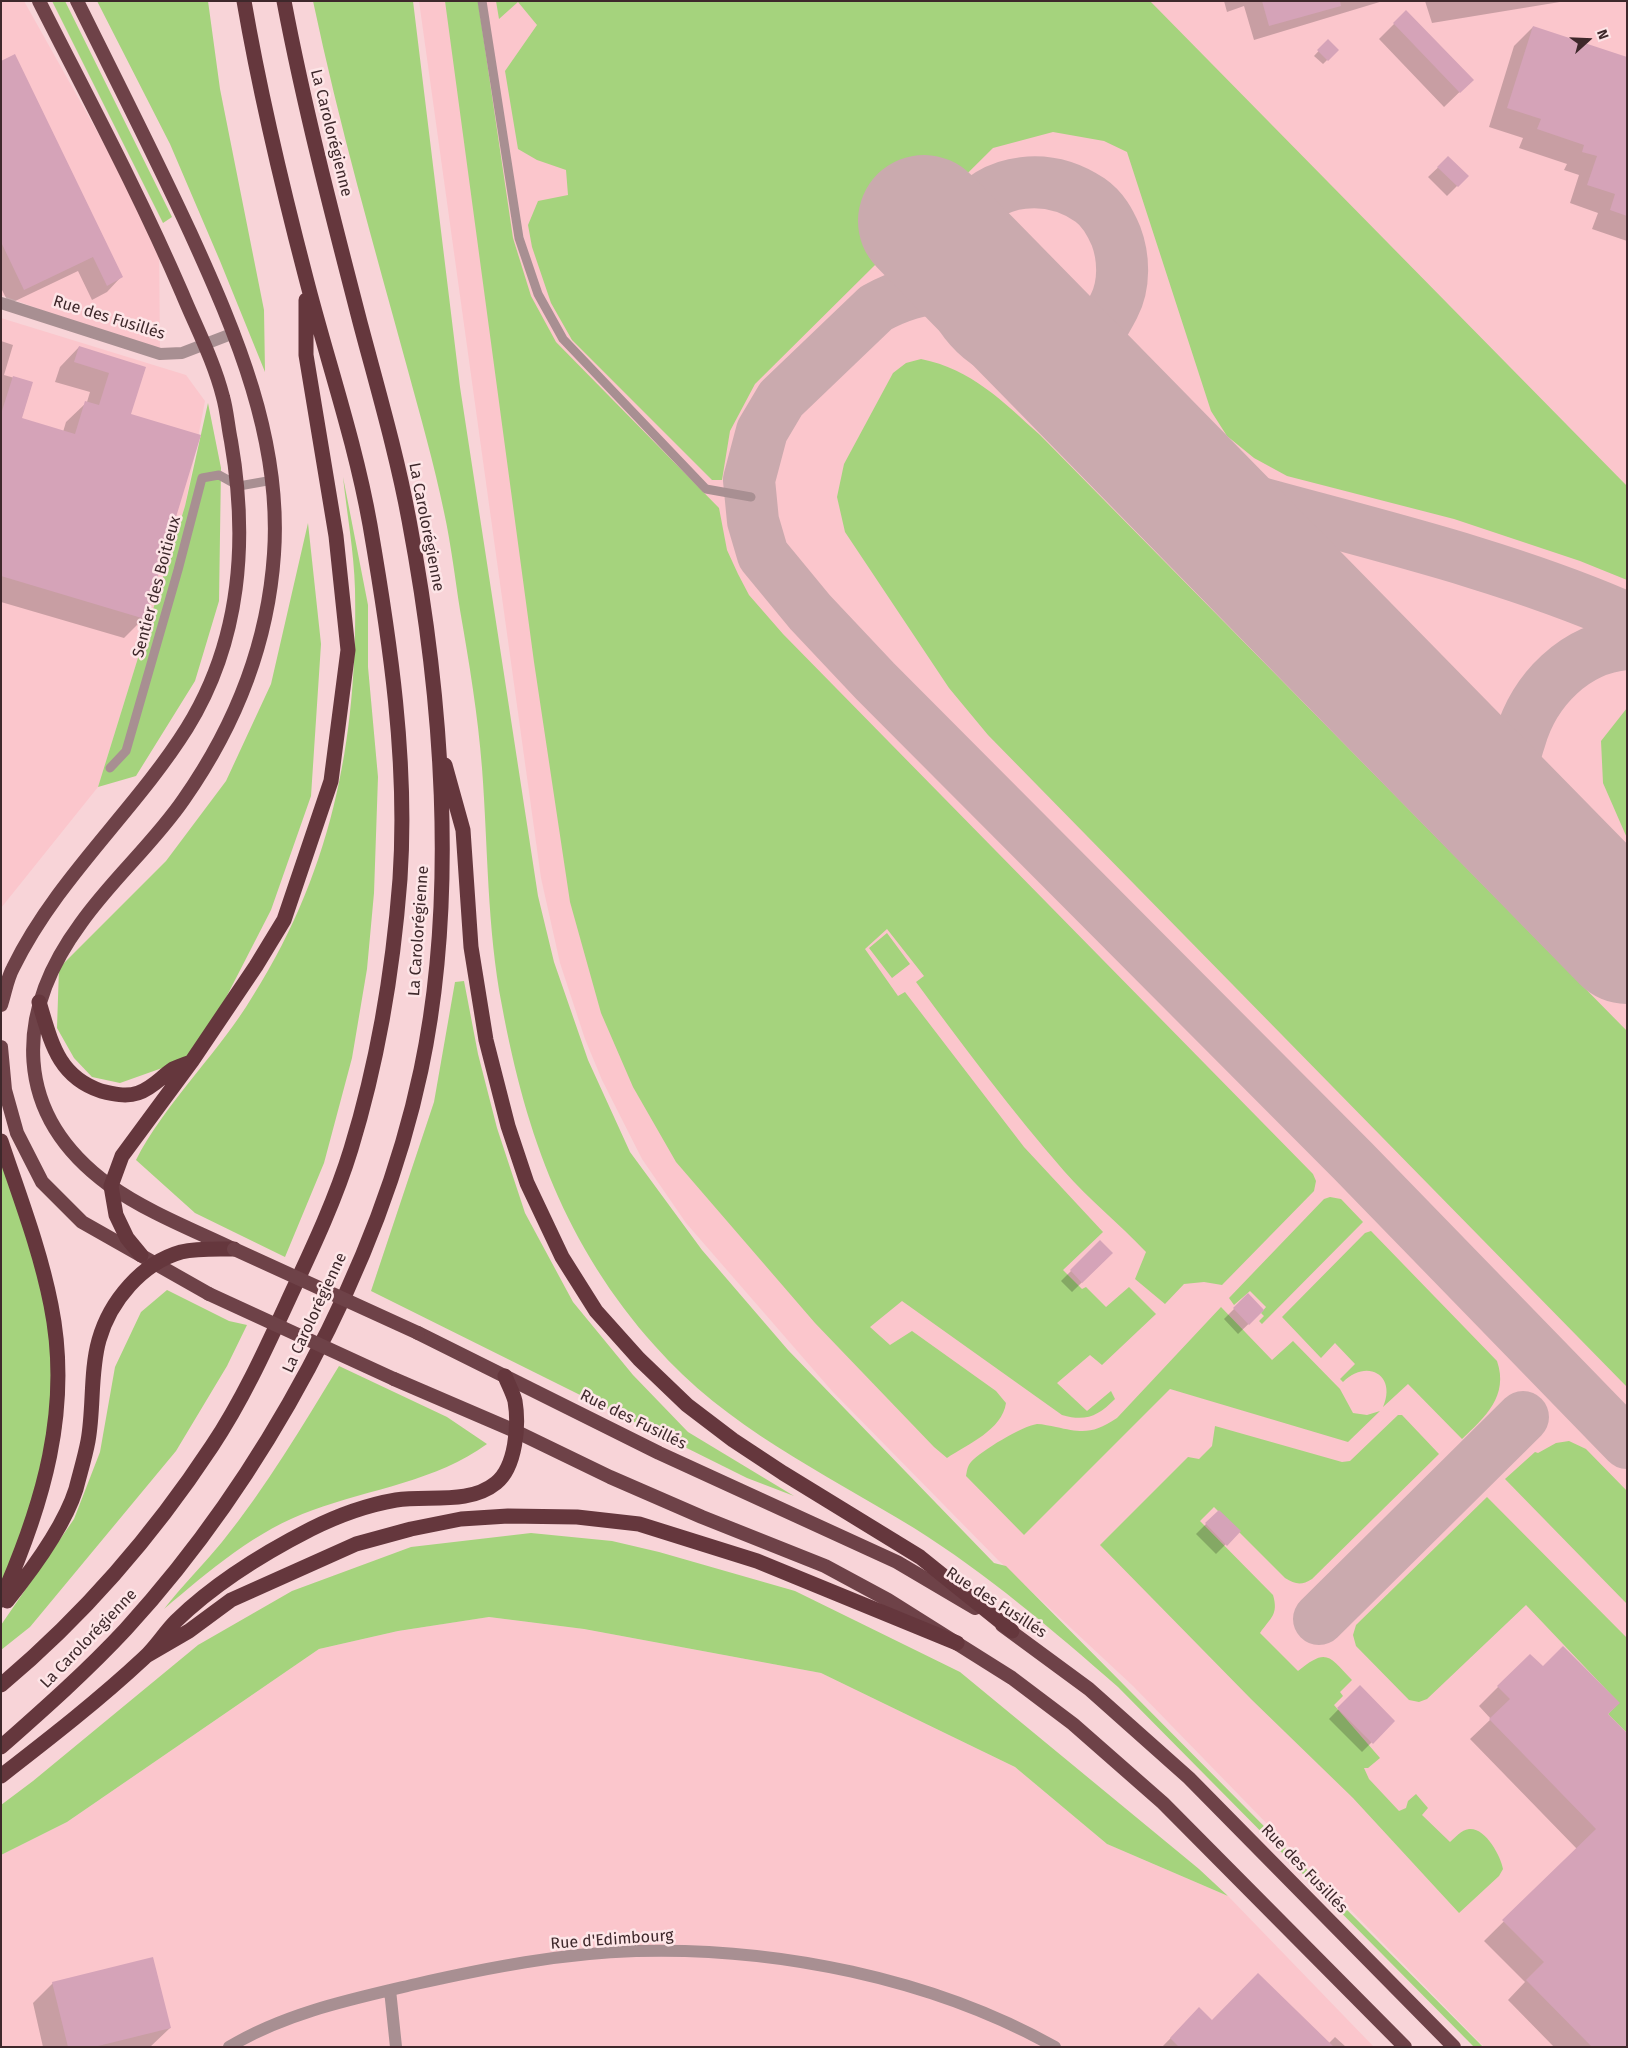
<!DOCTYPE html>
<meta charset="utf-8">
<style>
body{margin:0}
#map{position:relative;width:1628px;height:2048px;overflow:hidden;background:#f8d4d8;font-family:"Fira Sans",sans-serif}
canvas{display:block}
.frame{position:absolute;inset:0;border:2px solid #3e282b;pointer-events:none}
.north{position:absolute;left:1563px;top:15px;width:50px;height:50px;-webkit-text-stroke:4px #fde5e7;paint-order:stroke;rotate:70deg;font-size:14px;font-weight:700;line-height:20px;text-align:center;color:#3e282b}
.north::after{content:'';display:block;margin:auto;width:18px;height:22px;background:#3e282b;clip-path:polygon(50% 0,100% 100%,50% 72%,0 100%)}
</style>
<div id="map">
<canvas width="1628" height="2048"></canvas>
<div class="frame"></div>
<div class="north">N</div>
</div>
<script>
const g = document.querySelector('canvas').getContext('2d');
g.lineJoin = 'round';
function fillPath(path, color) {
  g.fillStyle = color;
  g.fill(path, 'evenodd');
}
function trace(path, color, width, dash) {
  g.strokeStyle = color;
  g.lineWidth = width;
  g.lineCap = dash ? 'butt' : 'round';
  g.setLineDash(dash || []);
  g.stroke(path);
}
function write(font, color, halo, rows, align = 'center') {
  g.font = font + ' "Fira Sans",sans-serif';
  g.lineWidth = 5;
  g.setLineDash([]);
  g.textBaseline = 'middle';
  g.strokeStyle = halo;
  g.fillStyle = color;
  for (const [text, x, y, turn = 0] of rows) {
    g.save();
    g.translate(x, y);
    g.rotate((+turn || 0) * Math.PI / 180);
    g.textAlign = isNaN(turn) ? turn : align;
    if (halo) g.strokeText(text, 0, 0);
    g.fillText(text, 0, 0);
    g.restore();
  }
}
fillPath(new Path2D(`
 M1,1H24L159,242L160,354L1,295Z
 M419,1H1627V2047H1484L1133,1686L998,1560L832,1391L686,1223L642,1159L602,1080L585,1039L560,963L541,878Z
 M1,318L186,375L205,401L185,506L98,787L1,908Z
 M489,1617L584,1629L821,1673L1015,1767L1107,1844L1228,1896L1374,2047H1V1855L67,1822L319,1649L398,1631Z`), '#fbc6cc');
fillPath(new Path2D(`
 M52,1H65L172,217L163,223Z
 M97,1H208L220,89L264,310L265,372L220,261L170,144Z
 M313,1H413L460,387L538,896L554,962L588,1060L630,1152L702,1250L788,1350L994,1563L1006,1566L1483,2047H1474L1118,1687C1053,1630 987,1574 914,1528C824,1473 726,1427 655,1346C566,1246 526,1136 502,1006C487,928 488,847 482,768C478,715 469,662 460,610C455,578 451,544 444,512C434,463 420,415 407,367C374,246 339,125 313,1Z
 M445,1H478L513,238L531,296L556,342L719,508L727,550L738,574L749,595L783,634L1313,1174L1316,1181L1314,1191L1222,1285L1204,1282L1184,1284L1165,1304L1135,1279L1146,1252C1120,1224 1088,1199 1064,1171C1012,1111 963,1046 916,982L924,976L887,929L865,949L898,996L905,992L1024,1147L1103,1232L1063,1270L1082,1289L1086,1287L1106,1307L1129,1287L1156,1314L1102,1365L1090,1355L1057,1383L1087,1411L1111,1391L1115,1399C1098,1416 1086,1422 1062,1415L902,1301L870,1327L890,1345L912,1331L996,1391L1006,1403C1002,1430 968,1444 947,1458L934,1447L815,1323L676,1162L633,1087L601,1013L570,902L534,662Z
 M496,1H1150L1627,486V580L1580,561L1454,519L1287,476L1254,458L1227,436L1211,411L1127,152L1104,141L1053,132L993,148L755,384L730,431L722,480H712L572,340L551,303L532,247L528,225L538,201L568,195L566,170L537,160L518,149L505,71L537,25L518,2L499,19Z
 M921,359C972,369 1003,402 1040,435L1627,1031V1387L988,735L949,688L845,532L837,497L844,464L893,373L906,363Z
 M208,403L221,468L219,601L195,681L136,776L98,787L185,506Z
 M343,477L368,605V667L378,777L374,893L367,969L352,1058L324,1163L285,1257L195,1213L136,1160C163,1107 213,1058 246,1007C331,877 358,743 355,589C354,552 347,514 343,477Z
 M308,523L321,644L311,796L271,910L196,1056L120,1083L92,1077L74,1058L57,1028L59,968L166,861L226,781L271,684Z
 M1627,708V838L1603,783L1601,741Z
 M887,933L910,964L892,978L869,948Z
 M464,981L478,1054L497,1128L525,1213L573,1302L633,1375L688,1432L794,1496L747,1478L371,1291L434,1102L455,982Z
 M1,1133L48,1295L62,1427L1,1599Z
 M1330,1197L1341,1199L1363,1222L1262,1324L1259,1321L1264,1316L1261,1313L1266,1307L1250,1291L1234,1305L1229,1298L1324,1199Z
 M1371,1231L1497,1361C1509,1396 1485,1417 1462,1439L1408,1384L1383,1407C1397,1375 1367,1358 1343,1382L1340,1379L1355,1364L1335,1343L1321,1358L1282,1317L1365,1233Z
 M167,1290L229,1321L247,1325L227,1366L176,1451L30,1627L1,1650V1625L74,1519L100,1452L115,1367L141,1312Z
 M1221,1307L1272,1360L1293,1341L1340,1389L1353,1413L1367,1415L1380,1411L1348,1442L1170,1389L1024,1535L966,1476C967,1471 967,1467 971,1462C981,1451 1022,1426 1037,1424C1043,1424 1050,1426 1056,1427C1083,1433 1093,1434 1117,1418Z
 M339,1366L447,1417L487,1444C437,1481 370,1489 313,1510C256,1530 209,1571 164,1609C182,1586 203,1565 222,1542C266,1487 302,1427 339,1366Z
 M1398,1415H1402L1439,1454L1312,1579C1301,1586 1295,1584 1285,1578L1214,1507L1200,1521L1273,1595C1279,1615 1270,1618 1260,1633L1298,1671C1327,1647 1329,1656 1352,1680L1340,1692L1343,1696L1334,1705L1380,1758L1368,1768H1364L1369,1779L1399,1811L1406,1808L1408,1801L1416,1794L1428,1808L1422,1815L1450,1842C1456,1837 1461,1830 1469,1829C1485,1827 1501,1856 1503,1869L1499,1876L1459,1913L1353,1798L1251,1699L1100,1545L1188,1457L1199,1459L1212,1446L1215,1426L1342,1462L1350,1461Z
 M1569,1441L1586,1449L1627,1491V1604L1505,1479L1535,1452L1538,1453L1556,1443Z
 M1487,1497L1627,1638V1733L1608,1714L1619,1703L1526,1605L1427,1699L1419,1702L1409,1700L1356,1646L1353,1635L1356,1625Z
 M531,1533L612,1541L659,1552L795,1591L960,1672L1199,1869L1228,1896L1107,1844L1015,1767L821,1673L584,1629L489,1617L398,1631L319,1649L67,1822L1,1855V1805L33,1781L198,1645L292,1591L411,1547Z`), '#a5d37d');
fillPath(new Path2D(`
 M1224,1H1383L1254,40L1244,6L1227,12Z
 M1425,1H1566L1432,23Z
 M1406,12L1472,80L1444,107L1379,39Z
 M1533,27L1627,58V241L1592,229L1598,213L1570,203L1579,175L1564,170L1567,164L1519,148L1523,138L1489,127L1514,46Z
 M1328,41L1337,50L1323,64L1314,56Z
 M1,62L121,277L107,292L92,300L78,271L9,304L1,288Z
 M1448,158L1467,176L1447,196L1428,177Z
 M1,341L13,345L4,375L32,383L21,419L63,432L66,422L87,402L90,392L55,382L60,367L79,347L144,368L130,415L199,436L143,619L124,638L1,602Z
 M1100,1242L1112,1253L1072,1292L1061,1281Z
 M1248,1295L1263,1310L1238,1334L1224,1319Z
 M1219,1511L1239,1531L1216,1554L1196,1534Z
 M1530,1655L1543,1668L1607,1714L1627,2047H1554L1508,2000L1525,1982L1484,1941L1577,1849L1470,1739L1491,1719L1479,1706Z
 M1360,1687L1393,1721L1362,1752L1329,1719Z
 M53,1983L170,2028L150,2047H43L33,2003Z
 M1199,2009L1212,2022L1329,2043L1335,2037L1346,2047H1162Z`), '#0003');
trace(new Path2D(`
 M1025,324C1015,317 1005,308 993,302C954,279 913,288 876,308L781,399L762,431L749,480L753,521L763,555L810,612L875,681L1353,1161L1627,1443
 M1074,374C1062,367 1051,359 1037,357C1031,356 1024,357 1018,356C979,348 952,315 947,278C946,261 948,236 958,223C975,201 995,186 1023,183C1048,180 1069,186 1090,200C1103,209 1110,222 1116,236C1124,257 1125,285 1114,306C1101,332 1082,352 1094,382C1105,411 1164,463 1189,483C1335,526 1487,557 1627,618
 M1581,890C1561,867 1535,843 1524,813C1518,796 1514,775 1515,757C1516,751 1518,745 1520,739C1534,690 1575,648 1627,644
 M1319,1619L1523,1417`), '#caaaae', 52);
trace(new Path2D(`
 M924,221L1627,938`), '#caaaae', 132);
fillPath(new Path2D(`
 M1262,1H1340L1341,6L1269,26Z
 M1406,10L1474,80L1460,93L1393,23Z
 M1533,26L1627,57V216L1610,210L1615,194L1587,185L1597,156L1582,152L1584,145L1537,129L1541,119L1507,108Z
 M1328,39L1339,50L1328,61L1317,50Z
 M15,54L123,277L107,286L93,257L24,290L1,242V61Z
 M1448,156L1469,176L1458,187L1437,167Z
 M79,346L146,367L131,414L201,435L145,619L1,576V414L13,376L33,382L22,418L75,434L85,401L99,405L109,373L74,362Z
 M1100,1240L1113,1253L1082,1283L1070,1270Z
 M1248,1293L1264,1310L1249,1325L1233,1308Z
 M1219,1510L1241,1531L1227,1546L1205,1523Z
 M1563,1646L1620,1703L1608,1714L1627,1733V2047H1592L1526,1980L1544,1962L1502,1920L1596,1829L1489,1719L1510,1699L1497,1686L1530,1654L1543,1666Z
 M1360,1685L1395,1721L1373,1744L1337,1708Z
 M153,1957L171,2028L94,2047H68L52,1982Z
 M1258,1973L1334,2047H1179L1170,2038L1199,2007L1212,2020Z`), '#d5a3b8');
trace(new Path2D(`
 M482,1L519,238L538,294L563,339L706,489L751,497
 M110,768L126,751L178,570L202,478L219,475L239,486L273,480`), '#a88f92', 9);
trace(new Path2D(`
 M1,303L160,354L182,353L234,333
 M390,1990L396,2047
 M229,2047C285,2013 352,1999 416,1984C487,1968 563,1953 636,1951C776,1947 932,1978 1055,2047`), '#a88f92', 12);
trace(new Path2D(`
 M77,1C115,78 154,154 190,232C236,333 282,440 274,554C268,643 235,726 184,799C154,843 112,879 81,923C14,1014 12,1114 109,1185C147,1212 191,1229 233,1249
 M1,1005C5,993 7,979 13,968C57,878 135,811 187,728C241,641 248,539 231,441C228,427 227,411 223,397C214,361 196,327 182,293C139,193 88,98 39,1
 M1,1047L5,1090L17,1133L42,1182L82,1222L209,1294
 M418,1333L659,1453L897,1562L975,1608
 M394,1379L515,1431L610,1477L702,1517L825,1566L888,1600L1012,1678L1073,1724L1163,1803L1405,2047
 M1002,1625L1089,1689L1189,1778L1454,2047`), '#6e4248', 14);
trace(new Path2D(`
 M445,765L463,830L471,947L486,1040L508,1126L527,1183L562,1257L596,1311L639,1359L687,1405L733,1440L783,1473L920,1557L1012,1631
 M39,1002C51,1041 57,1076 101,1091C113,1094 126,1097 138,1093C153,1088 161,1077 173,1069C179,1066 185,1064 191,1062
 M1,1141C19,1195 40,1249 51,1305C72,1409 43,1505 1,1600
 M141,1255L127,1238L116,1215L111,1186L122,1156L192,1061L256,966L284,920L331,781L348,650L336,536L306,355V300
 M7,1601C32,1570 64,1527 76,1489C80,1473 85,1457 88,1441C94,1408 90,1372 99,1340C110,1301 142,1263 181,1252C198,1248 216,1249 234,1249
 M146,1656L189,1631L231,1600L356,1544L411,1529L461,1519L508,1516L577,1517L639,1524L757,1561L957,1643
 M1,1685C82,1617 154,1534 212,1446C244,1398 268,1344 292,1292C314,1245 336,1198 351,1149C378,1061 393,971 400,879C408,761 390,641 370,525C355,441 327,360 306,278C282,186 260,94 244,1
 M1,1747C44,1709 87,1671 126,1629C262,1480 379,1268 421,1070C458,895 442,695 409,520C397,455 378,390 361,326C333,218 305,111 284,1
 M1,1776C50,1738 99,1700 144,1658C156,1647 165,1632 176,1621C214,1584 264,1553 311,1529C337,1516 367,1505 396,1500C428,1495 469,1505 496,1483C516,1467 519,1425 515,1401C513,1393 508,1384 505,1376`), '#65373d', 15);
trace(new Path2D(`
 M234,1249L418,1333
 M209,1294L394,1379`), '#6e4248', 14);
write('16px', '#3e282b', '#fde5e7', [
 ["La Carolorégienne",331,133,76],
 ["Rue des Fusillés",109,318,17],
 ["La Carolorégienne",426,527,79],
 ["Sentier des Boitieux",157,587,-75],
 ["La Carolorégienne",419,931,-86],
 ["La Carolorégienne",315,1313,-65],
 ["Rue des Fusillés",633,1420,26],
 ["Rue des Fusillés",996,1603,33],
 ["La Carolorégienne",89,1639,-46],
 ["Rue des Fusillés",1304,1869,46],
 ["Rue d'Edimbourg",612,1940,-4]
]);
</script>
